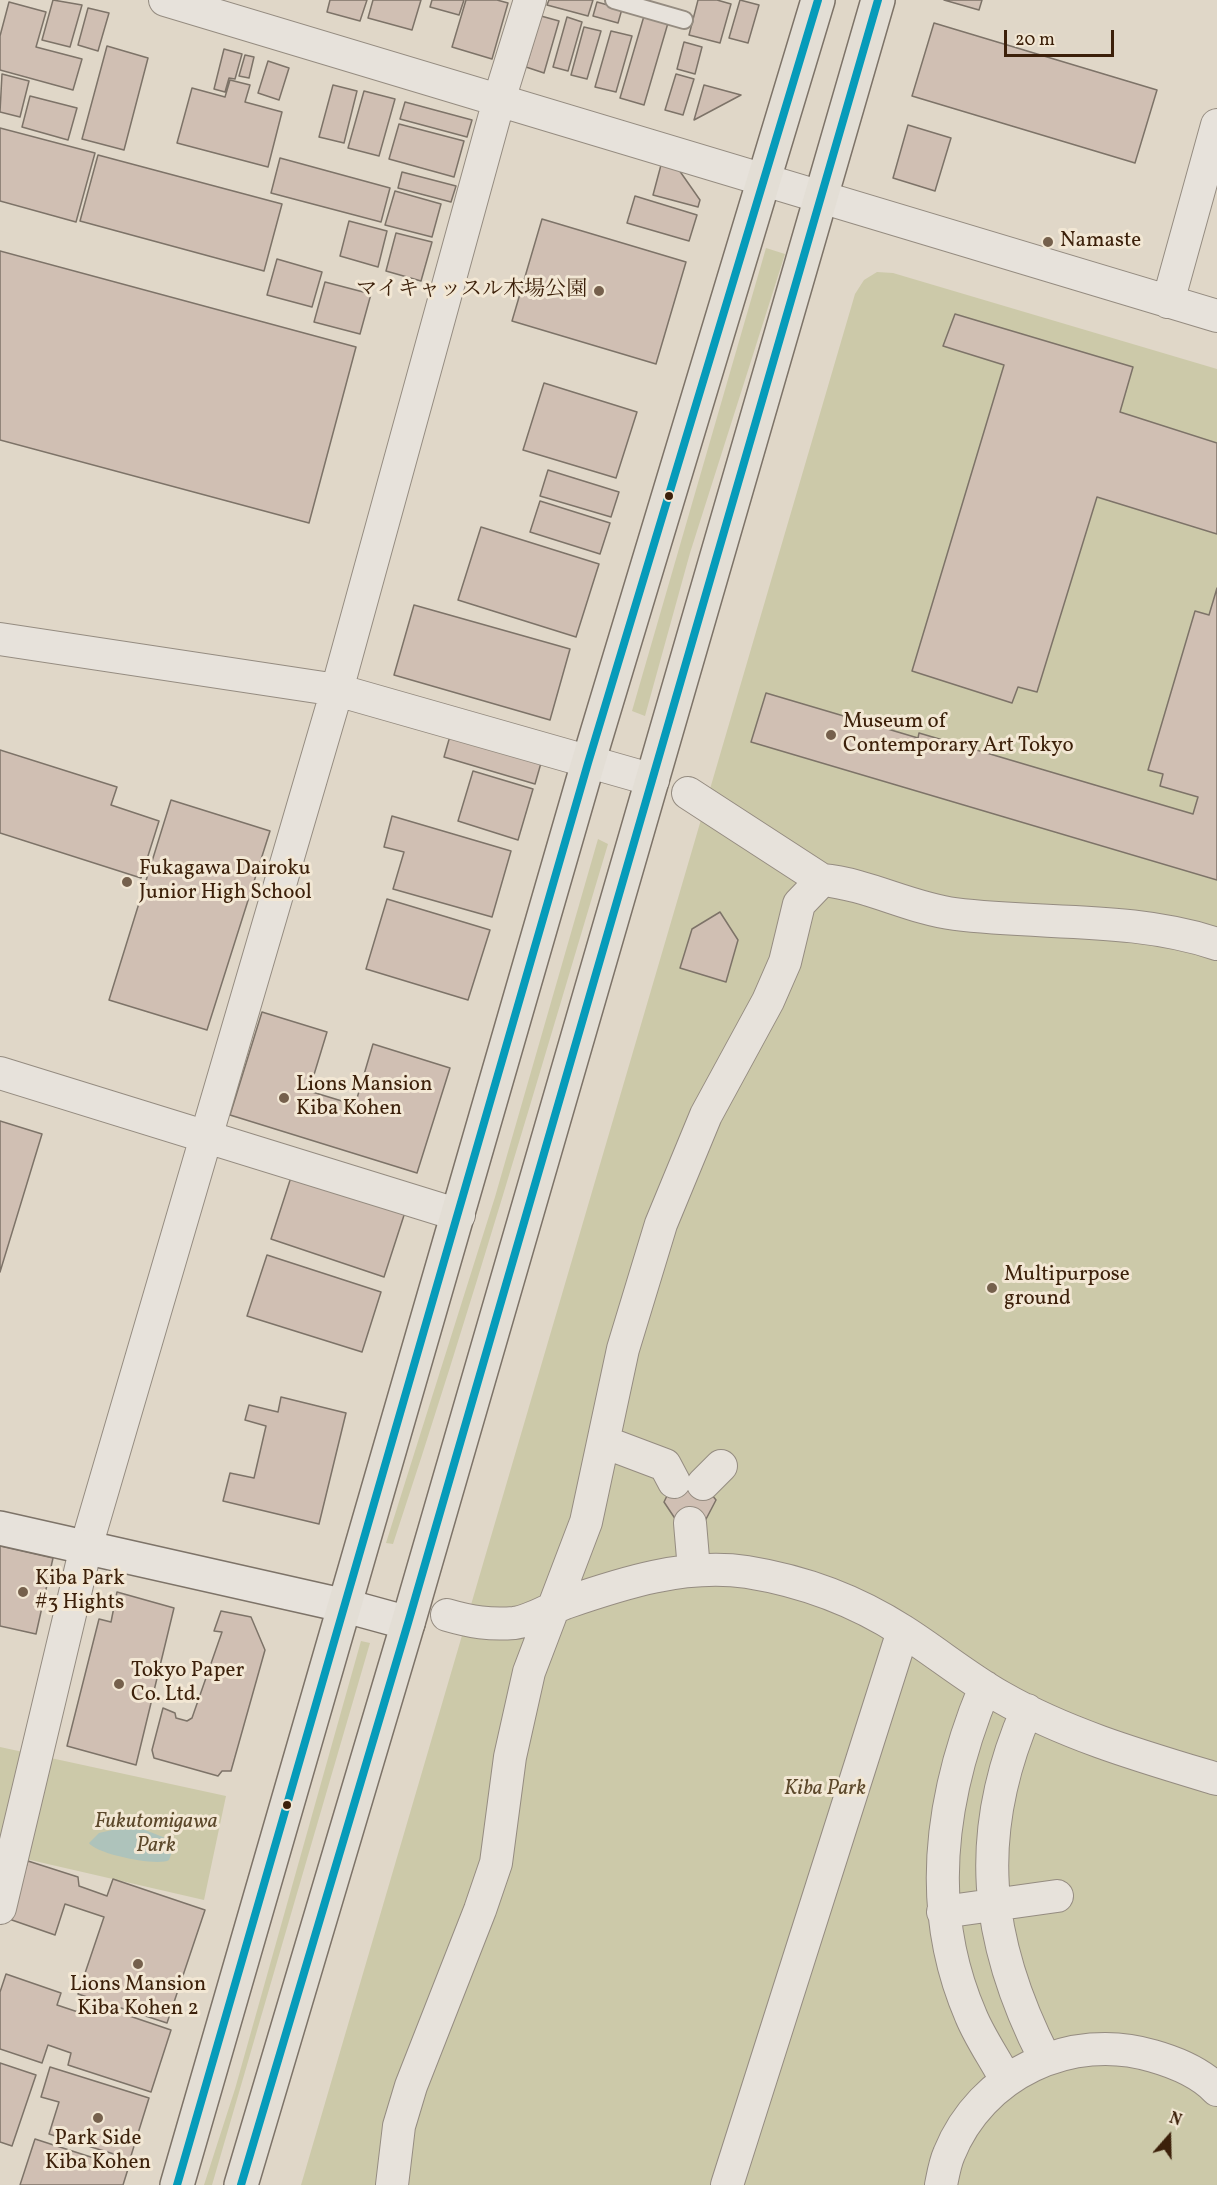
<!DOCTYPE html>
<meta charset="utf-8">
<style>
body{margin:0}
#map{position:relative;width:1217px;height:2185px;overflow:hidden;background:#e0d7c8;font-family:Vollkorn,serif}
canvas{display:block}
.north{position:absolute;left:1139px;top:2107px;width:60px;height:60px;-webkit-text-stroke:4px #f2e7d4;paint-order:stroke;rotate:20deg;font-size:16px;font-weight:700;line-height:24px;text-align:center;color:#3c200a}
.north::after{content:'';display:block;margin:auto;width:21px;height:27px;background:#3c200a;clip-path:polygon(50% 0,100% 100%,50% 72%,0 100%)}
.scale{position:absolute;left:1004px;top:30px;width:110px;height:27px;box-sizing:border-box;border:3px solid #3c200a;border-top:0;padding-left:8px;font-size:18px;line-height:21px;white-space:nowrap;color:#3c200a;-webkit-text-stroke:4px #f2e7d4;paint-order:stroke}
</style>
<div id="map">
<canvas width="1217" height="2185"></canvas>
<div class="north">N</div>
<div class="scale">20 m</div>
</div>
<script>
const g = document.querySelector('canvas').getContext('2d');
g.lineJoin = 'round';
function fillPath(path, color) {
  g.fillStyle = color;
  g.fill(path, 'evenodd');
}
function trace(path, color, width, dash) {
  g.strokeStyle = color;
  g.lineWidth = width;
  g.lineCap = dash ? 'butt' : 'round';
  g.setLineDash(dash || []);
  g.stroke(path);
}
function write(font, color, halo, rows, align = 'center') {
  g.font = font + ' Vollkorn,"Noto Serif JP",serif';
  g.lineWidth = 6;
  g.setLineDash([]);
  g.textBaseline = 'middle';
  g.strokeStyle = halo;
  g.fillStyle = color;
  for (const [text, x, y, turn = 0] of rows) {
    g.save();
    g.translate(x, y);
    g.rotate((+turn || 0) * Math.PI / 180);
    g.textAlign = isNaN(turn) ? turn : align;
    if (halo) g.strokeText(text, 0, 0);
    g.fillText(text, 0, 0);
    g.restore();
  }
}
fillPath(new Path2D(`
 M766,248L785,254L690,553L645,716L632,711Z
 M877,272L893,273L1217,369V2185H301L855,294L864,280Z
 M598,839L608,844C538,1078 470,1312 393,1544L386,1543L495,1197Z
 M361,1641L370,1643L212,2185H204L235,2089Z
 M0,1747L226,1796L204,1900L0,1853Z`), '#ccc9a9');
fillPath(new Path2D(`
 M121,1828L145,1830L168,1839L173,1849L169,1860C158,1867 96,1854 89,1843L99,1833Z`), '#aec3bb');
const building = new Path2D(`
 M53,0L82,5L70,47L42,40Z
 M330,0H367L360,21L327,12Z
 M373,0H421L412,30L368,18Z
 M432,0H464L459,15L430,7Z
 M466,0H497L508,3L492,59L452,47Z
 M549,0H593L588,16L547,5Z
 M698,0H717L731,4L720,43L689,35Z
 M740,0L759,5L748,43L729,38Z
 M944,0H982L979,10Z
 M9,2L46,12L36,47L82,59L73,90L0,70V36Z
 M597,2L622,9L618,23L593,16Z
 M88,8L109,13L98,51L78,45Z
 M541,16L559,21L544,73L526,67Z
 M644,16L668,23L644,105L620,98Z
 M567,17L582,22L568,71L553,67Z
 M934,23L1157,90L1135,163L912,96Z
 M584,27L601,31L587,79L571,75Z
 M611,31L632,36L616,92L595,87Z
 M684,42L702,47L695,74L677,69Z
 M107,46L148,58L124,150L82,139Z
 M224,49L242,54L235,79L229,78L225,92L214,89Z
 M245,55L254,57L249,78L239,76Z
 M268,61L289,68L279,100L258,93Z
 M2,74L29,81L20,117L0,112Z
 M676,74L694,79L683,115L665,110Z
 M230,80L250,85L245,102L282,112L268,167L177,143L192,88L225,97Z
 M333,85L357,91L344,143L319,137Z
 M704,85L741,95L694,120Z
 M364,91L395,99L379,156L348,148Z
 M30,96L77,108L68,140L22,127Z
 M405,102L472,120L467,137L400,119Z
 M399,124L464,141L454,177L389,159Z
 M908,125L951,138L935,191L893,178Z
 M0,128L95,153L76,222L0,201Z
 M98,155L282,204L264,271L80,221Z
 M280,158L390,188L381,222L271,193Z
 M661,165L679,170L700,200L698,207L653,195Z
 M402,172L456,186L451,202L398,188Z
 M395,191L441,204L432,237L385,225Z
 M635,196L697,215L689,241L627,223Z
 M542,219L686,262L656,364L512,321Z
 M349,221L387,231L378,267L340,256Z
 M396,233L432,242L421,281L386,271Z
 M0,251L356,347L309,523L0,440Z
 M277,259L322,272L312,307L267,295Z
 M325,282L371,294L360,334L314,322Z
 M955,314L1133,367L1120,412L1217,443V534L1097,497L1037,692L1018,687L1012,703L912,671L1004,365L943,346Z
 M544,383L637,412L616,478L523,450Z
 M548,470L619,492L611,517L540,496Z
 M540,501L610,523L600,554L530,532Z
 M481,527L599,564L576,637L458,600Z
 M1217,588V880L751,742L766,693L918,738L919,733L1193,814L1198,797L1160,786L1163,774L1148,770L1195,611L1209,615Z
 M414,605L570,649L550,720L394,675Z
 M452,729L543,756L535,784L444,757Z
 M0,750L117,787L111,805L159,821L141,878L0,833Z
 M473,771L533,789L518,840L458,821Z
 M171,800L270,831L207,1030L109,1000Z
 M392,816L511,851L492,917L393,889L404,852L384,847Z
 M387,899L490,930L468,1000L366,969Z
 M720,912L738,940L726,982L680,968L692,929Z
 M262,1012L327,1032L309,1091L355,1105L373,1044L450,1068L417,1173L230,1115Z
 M0,1121L42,1134L0,1272Z
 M294,1168L407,1206L384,1277L271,1239Z
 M267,1255L381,1292L362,1352L247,1316Z
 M281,1397L346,1413L319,1524L223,1501L230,1473L254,1478L266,1426L245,1420L249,1405L278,1412Z
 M675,1479L701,1481L716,1500L704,1523H678L664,1502Z
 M0,1546L53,1558L36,1634L0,1626Z
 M117,1592L174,1608L136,1765L67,1746L99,1619L111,1622Z
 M221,1611L251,1617L265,1650L231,1771H222L218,1776L154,1758L152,1750L163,1708L175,1713L176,1718L187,1721L192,1718L222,1632L214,1631Z
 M28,1861L78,1877L79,1886L107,1896L113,1879L205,1910L167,2023L78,1994L104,1917L65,1904L55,1935L9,1919Z
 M6,1974L61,1993L57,2005L84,2014L88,2002L171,2030L151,2092L68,2065L71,2053L48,2045L42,2063L0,2049V1992Z
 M0,2063L36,2075L12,2146L0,2142Z
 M50,2067L149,2098L130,2159L49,2134L59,2102L41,2097Z
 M35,2139L128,2169L123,2185H20Z`);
fillPath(building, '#d0bfb3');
trace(building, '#7d7368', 1.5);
const lane = new Path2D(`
 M614,0L684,20`);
const street = new Path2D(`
 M165,0L1217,316
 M1168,302L1217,125
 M0,639L337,690L653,780
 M688,793L822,880
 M0,1073L459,1215
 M604,1442L665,1465L674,1482
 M703,1484L721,1466
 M690,1523L694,1570
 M447,1615C471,1622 490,1625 514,1623C531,1621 549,1609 565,1603C623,1583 685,1563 747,1572C803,1581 855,1600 903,1631C936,1652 966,1677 1001,1697C1067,1735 1144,1757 1217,1779
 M985,1687C941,1793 924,1908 971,2016C980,2038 995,2059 1006,2080
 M1027,1710C973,1834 984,1940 1045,2059
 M0,1908L86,1547L337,690L499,100L530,0
 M943,1912L1057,1896
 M392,2185L399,2126L411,2086L480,1910L496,1863L510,1757L529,1672L586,1522L623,1349L661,1224L706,1115L768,1001L785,962L799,904L822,880C868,884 909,908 955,914C1042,925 1133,916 1217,944
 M727,2185L903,1631
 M941,2185C943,2175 945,2163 949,2154C981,2074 1071,2031 1153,2056C1174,2062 1201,2073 1217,2090`);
const secondary = new Path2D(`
 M0,1528L346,1606L408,1623`);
const primary = new Path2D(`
 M177,2185L588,763L818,0
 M241,2185L408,1623L878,0`);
trace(lane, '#958c81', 20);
trace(street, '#958c81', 34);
trace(secondary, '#7d7368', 36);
trace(primary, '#7d7368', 36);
trace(lane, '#e7e2db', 16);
trace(street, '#e7e2db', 32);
trace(secondary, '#e7e2db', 33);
trace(primary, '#e3ded5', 33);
trace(new Path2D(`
 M177,2185L588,763L818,0
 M241,2185L408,1623L878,0`), '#069bba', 8);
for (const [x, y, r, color] of [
 [1048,242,6,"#75604c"],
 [599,291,6,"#75604c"],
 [669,496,5,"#3c200a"],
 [831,735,6,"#75604c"],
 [127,882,6,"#75604c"],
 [284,1098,6,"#75604c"],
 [992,1288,6,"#75604c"],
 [23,1592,6,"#75604c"],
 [119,1684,6,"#75604c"],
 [287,1805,5,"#3c200a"],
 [138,1964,6,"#75604c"],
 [98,2118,6,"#75604c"]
]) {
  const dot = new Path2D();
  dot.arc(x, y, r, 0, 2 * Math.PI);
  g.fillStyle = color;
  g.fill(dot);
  trace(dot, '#f2e7d4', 2);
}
write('21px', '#3c200a', '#f2e7d4', [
 ["Namaste",1060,242],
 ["マイキャッスル木場公園",587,291,"right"],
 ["Museum of",843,723],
 ["Contemporary Art Tokyo",843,747],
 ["Fukagawa Dairoku",139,870],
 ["Junior High School",139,894],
 ["Lions Mansion",296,1086],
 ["Kiba Kohen",296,1110],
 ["Multipurpose",1004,1276],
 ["ground",1004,1300],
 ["Kiba Park",35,1580],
 ["#3 Hights",35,1604],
 ["Tokyo Paper",131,1672],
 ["Co. Ltd.",131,1696],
 ["Lions Mansion",138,1986,"center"],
 ["Kiba Kohen 2",138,2010,"center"],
 ["Park Side",98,2140,"center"],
 ["Kiba Kohen",98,2164,"center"]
], 'left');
write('italic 21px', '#5c482b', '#f2e7d4', [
 ["Kiba Park",825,1790],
 ["Fukutomigawa",156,1823],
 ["Park",156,1847]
]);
</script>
